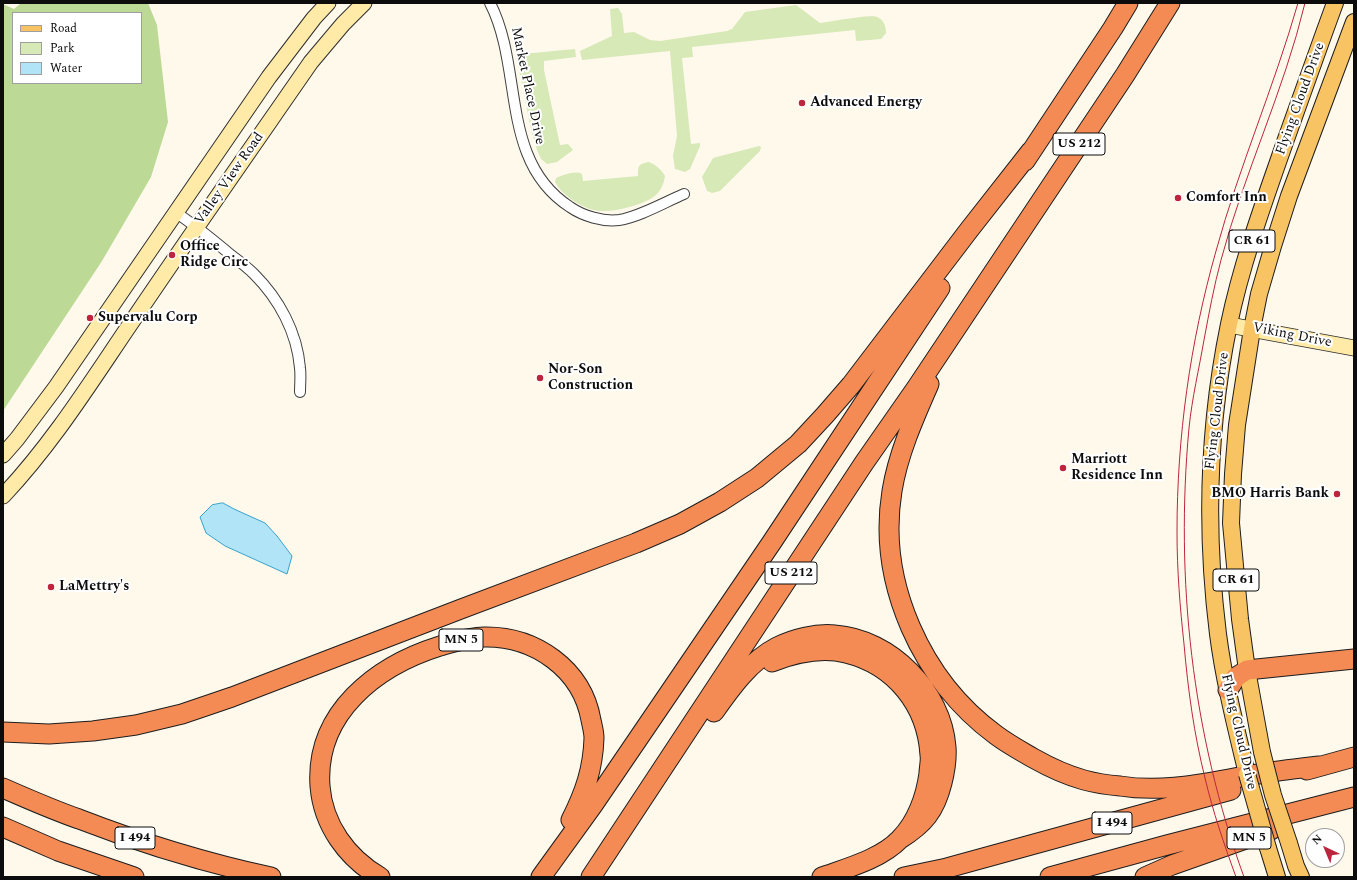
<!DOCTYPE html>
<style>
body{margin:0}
#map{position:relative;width:1357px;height:880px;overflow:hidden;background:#fff9ec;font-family:Spectral,serif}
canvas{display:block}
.frame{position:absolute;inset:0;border:4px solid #0c0c0c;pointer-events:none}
.legend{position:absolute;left:12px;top:12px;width:130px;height:72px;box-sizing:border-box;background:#fff;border:1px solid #9e9e9e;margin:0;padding:5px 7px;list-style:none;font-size:12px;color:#0c0c0c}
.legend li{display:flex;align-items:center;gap:8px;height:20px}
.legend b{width:20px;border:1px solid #9e9e9e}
.north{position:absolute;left:1305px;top:828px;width:40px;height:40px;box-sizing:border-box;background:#fff;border:1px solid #9e9e9e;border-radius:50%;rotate:316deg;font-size:11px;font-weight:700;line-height:16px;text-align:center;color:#0c0c0c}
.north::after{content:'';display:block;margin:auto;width:14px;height:18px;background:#bb253d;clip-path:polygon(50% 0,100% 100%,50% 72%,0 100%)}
</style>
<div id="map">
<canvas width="1357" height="880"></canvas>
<div class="frame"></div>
<ul class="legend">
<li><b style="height:5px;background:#f8c363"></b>Road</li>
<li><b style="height:11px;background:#d6e9b6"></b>Park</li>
<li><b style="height:11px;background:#b1e4f6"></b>Water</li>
</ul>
<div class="north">N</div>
</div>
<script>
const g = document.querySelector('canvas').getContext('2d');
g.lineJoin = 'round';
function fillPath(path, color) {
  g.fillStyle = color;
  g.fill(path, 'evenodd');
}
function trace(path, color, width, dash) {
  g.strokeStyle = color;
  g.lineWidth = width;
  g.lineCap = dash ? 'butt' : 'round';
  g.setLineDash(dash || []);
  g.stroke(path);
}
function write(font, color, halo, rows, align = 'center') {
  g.font = font + ' Spectral,serif';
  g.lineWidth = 4;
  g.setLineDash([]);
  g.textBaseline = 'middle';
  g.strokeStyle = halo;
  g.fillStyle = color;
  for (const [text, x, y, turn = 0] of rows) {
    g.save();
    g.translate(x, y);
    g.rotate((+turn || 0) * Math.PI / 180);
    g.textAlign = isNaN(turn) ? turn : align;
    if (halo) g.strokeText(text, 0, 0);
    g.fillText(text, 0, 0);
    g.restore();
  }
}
fillPath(new Path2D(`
 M796,5L820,23C830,22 870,14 877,17C884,20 886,26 886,33L881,39L857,41L856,40L855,30L692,47L693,57L682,58L691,144L700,143V146L690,169L685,172L675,169L673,156L677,136L670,51L582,60L580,51L612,36L610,9L618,8L622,14L624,33L634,32L650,40L660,41L727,31L732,29L745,12Z
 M575,49L576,57L544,61V70L560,145L568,144L573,150L557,162L547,164L541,159L537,150L531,129L517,60L522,54Z
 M759,146L761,147L760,151L720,191L712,193L707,191L702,177L713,158Z
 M649,162C656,165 662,170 665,176C664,183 661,190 656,195C644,205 615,212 600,211C585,210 562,196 555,182L556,178C563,175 575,170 582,174L583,181L638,176C638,166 638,164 649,162Z`), '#d6e9b6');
fillPath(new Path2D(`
 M21,3H148L157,25L168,122L151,177L102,261L3,411V4L14,9ZM13,13H141V83H13Z`), '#bcd995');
const water = new Path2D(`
 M223,503L234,509L265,523L277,536L292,556L287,574L225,546L206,533L200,517L212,505Z`);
fillPath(water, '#b1e4f6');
trace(water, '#38a2cc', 1);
const street = new Path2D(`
 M490,3C524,69 499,161 570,207C583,216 603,222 619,220C639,217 665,202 684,194
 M175,212C195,225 213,240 231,255C239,261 247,267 254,274C279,299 297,332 300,368C301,376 300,384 300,392`);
const secondary = new Path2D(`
 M1229,325L1354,348
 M3,455L17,439L56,387L269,77L314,18L328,3
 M3,496C52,444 89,385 129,326C189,237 250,150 311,62L343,24L364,3`);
const primary = new Path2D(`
 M1262,752L1247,670L1240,619L1231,523L1233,474L1237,425L1252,329L1259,294L1273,246L1289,196L1354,22
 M1247,774C1236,728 1224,681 1218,634C1205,530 1208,426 1229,324C1242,262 1264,202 1285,142C1302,95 1318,49 1335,3
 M1289,843L1296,866L1301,877
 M1268,848L1277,877`);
const highway = new Path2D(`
 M1025,161L1113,28L1128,3
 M929,384C914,418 898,454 892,491C877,583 922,681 996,735C1008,744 1021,751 1033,758C1049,767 1066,775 1084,780C1095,783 1108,785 1120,786C1169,794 1216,780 1265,773C1283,770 1301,768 1319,766
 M772,662C795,653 821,647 846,653C895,665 927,705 930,755C931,761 929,768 929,773C926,796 917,822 900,839C881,859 847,868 822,877
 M1228,690L1236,677L1247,670L1354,659
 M714,712C731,688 750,661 777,647C793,639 816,633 835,635C891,639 942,692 946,747C947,759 945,771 942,783C935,811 924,824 900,839
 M3,732L49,734L93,731L136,725L182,714L232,697L461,609L636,543L680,524L720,502L757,478L798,444L825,415L851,385L969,230L1031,151
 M1307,770L1354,757
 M3,788C28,799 53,810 79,819C141,843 206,863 271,877
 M3,827L58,851L134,877
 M380,877C347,858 323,825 320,786C315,713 376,666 440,646C454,642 470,637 484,637C535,636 582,669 591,720C592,725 594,732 594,738C593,769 585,792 571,820
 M541,877L593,805L772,542L940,288
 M591,877L864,463L917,387L1125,75L1170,3
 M904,877L947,868L1231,790
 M1050,877L1167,845L1354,797
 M1145,877L1172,865L1271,830`);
trace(street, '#3f3f3f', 12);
trace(secondary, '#2e2e2e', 17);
trace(primary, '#1d1d1d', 18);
trace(highway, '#1d1d1d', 21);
trace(street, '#fff', 10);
trace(secondary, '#ffeba7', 15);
trace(primary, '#f8c363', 16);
trace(highway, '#f48b55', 19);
trace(new Path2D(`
 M1236,877C1224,844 1213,812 1205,778C1194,734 1188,690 1184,644C1180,607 1177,570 1177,532C1177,437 1190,343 1216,251C1239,167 1274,87 1298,3
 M1244,877C1192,734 1175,579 1189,428C1192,398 1199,369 1204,340C1209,313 1214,286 1221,260C1244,173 1284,91 1305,3`), '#bb253d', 1);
const primaryBridge = new Path2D(`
 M1262,752L1273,795L1289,843
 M1247,774L1268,848`);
trace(primaryBridge, '#1d1d1d', 18, []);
trace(primaryBridge, '#f8c363', 16);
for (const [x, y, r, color] of [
 [802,103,4,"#bb253d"],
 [1178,198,4,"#bb253d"],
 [172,255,4,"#bb253d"],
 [90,318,4,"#bb253d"],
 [540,378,4,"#bb253d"],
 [1063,468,4,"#bb253d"],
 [1337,494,4,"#bb253d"],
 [51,587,4,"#bb253d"]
]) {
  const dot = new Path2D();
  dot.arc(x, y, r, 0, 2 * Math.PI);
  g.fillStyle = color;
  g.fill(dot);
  trace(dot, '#fff', 1.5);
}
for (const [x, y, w] of [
 [1079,144,52],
 [1252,241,46],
 [791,573,52],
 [1236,580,46],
 [461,640,44],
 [1112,823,40],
 [135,838,40],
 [1249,838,44]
]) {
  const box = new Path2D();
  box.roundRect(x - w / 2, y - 11, w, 22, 3);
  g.fillStyle = '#fff';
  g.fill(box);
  trace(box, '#0c0c0c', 1);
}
write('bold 13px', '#0c0c0c', null, [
 ["US 212",1079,144],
 ["CR 61",1252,241],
 ["US 212",791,573],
 ["CR 61",1236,580],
 ["MN 5",461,640],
 ["I 494",1112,823],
 ["I 494",135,838],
 ["MN 5",1249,838]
]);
write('14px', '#0c0c0c', '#fff', [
 ["Market Place Drive",527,86,78],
 ["Flying Cloud Drive",1301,99,-70],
 ["Valley View Road",230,179,-55],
 ["Viking Drive",1292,336,11],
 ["Flying Cloud Drive",1218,411,-83],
 ["Flying Cloud Drive",1238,732,77]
]);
write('bold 14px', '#0c0c0c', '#fff', [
 ["Advanced Energy",810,103],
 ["Comfort Inn",1186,198],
 ["Office",180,247],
 ["Ridge Circ",180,263],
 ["Supervalu Corp",98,318],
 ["Nor-Son",548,370],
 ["Construction",548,386],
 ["Marriott",1071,460],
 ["Residence Inn",1071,476],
 ["BMO Harris Bank",1329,494,"right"],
 ["LaMettry's",59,587]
], 'left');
</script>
